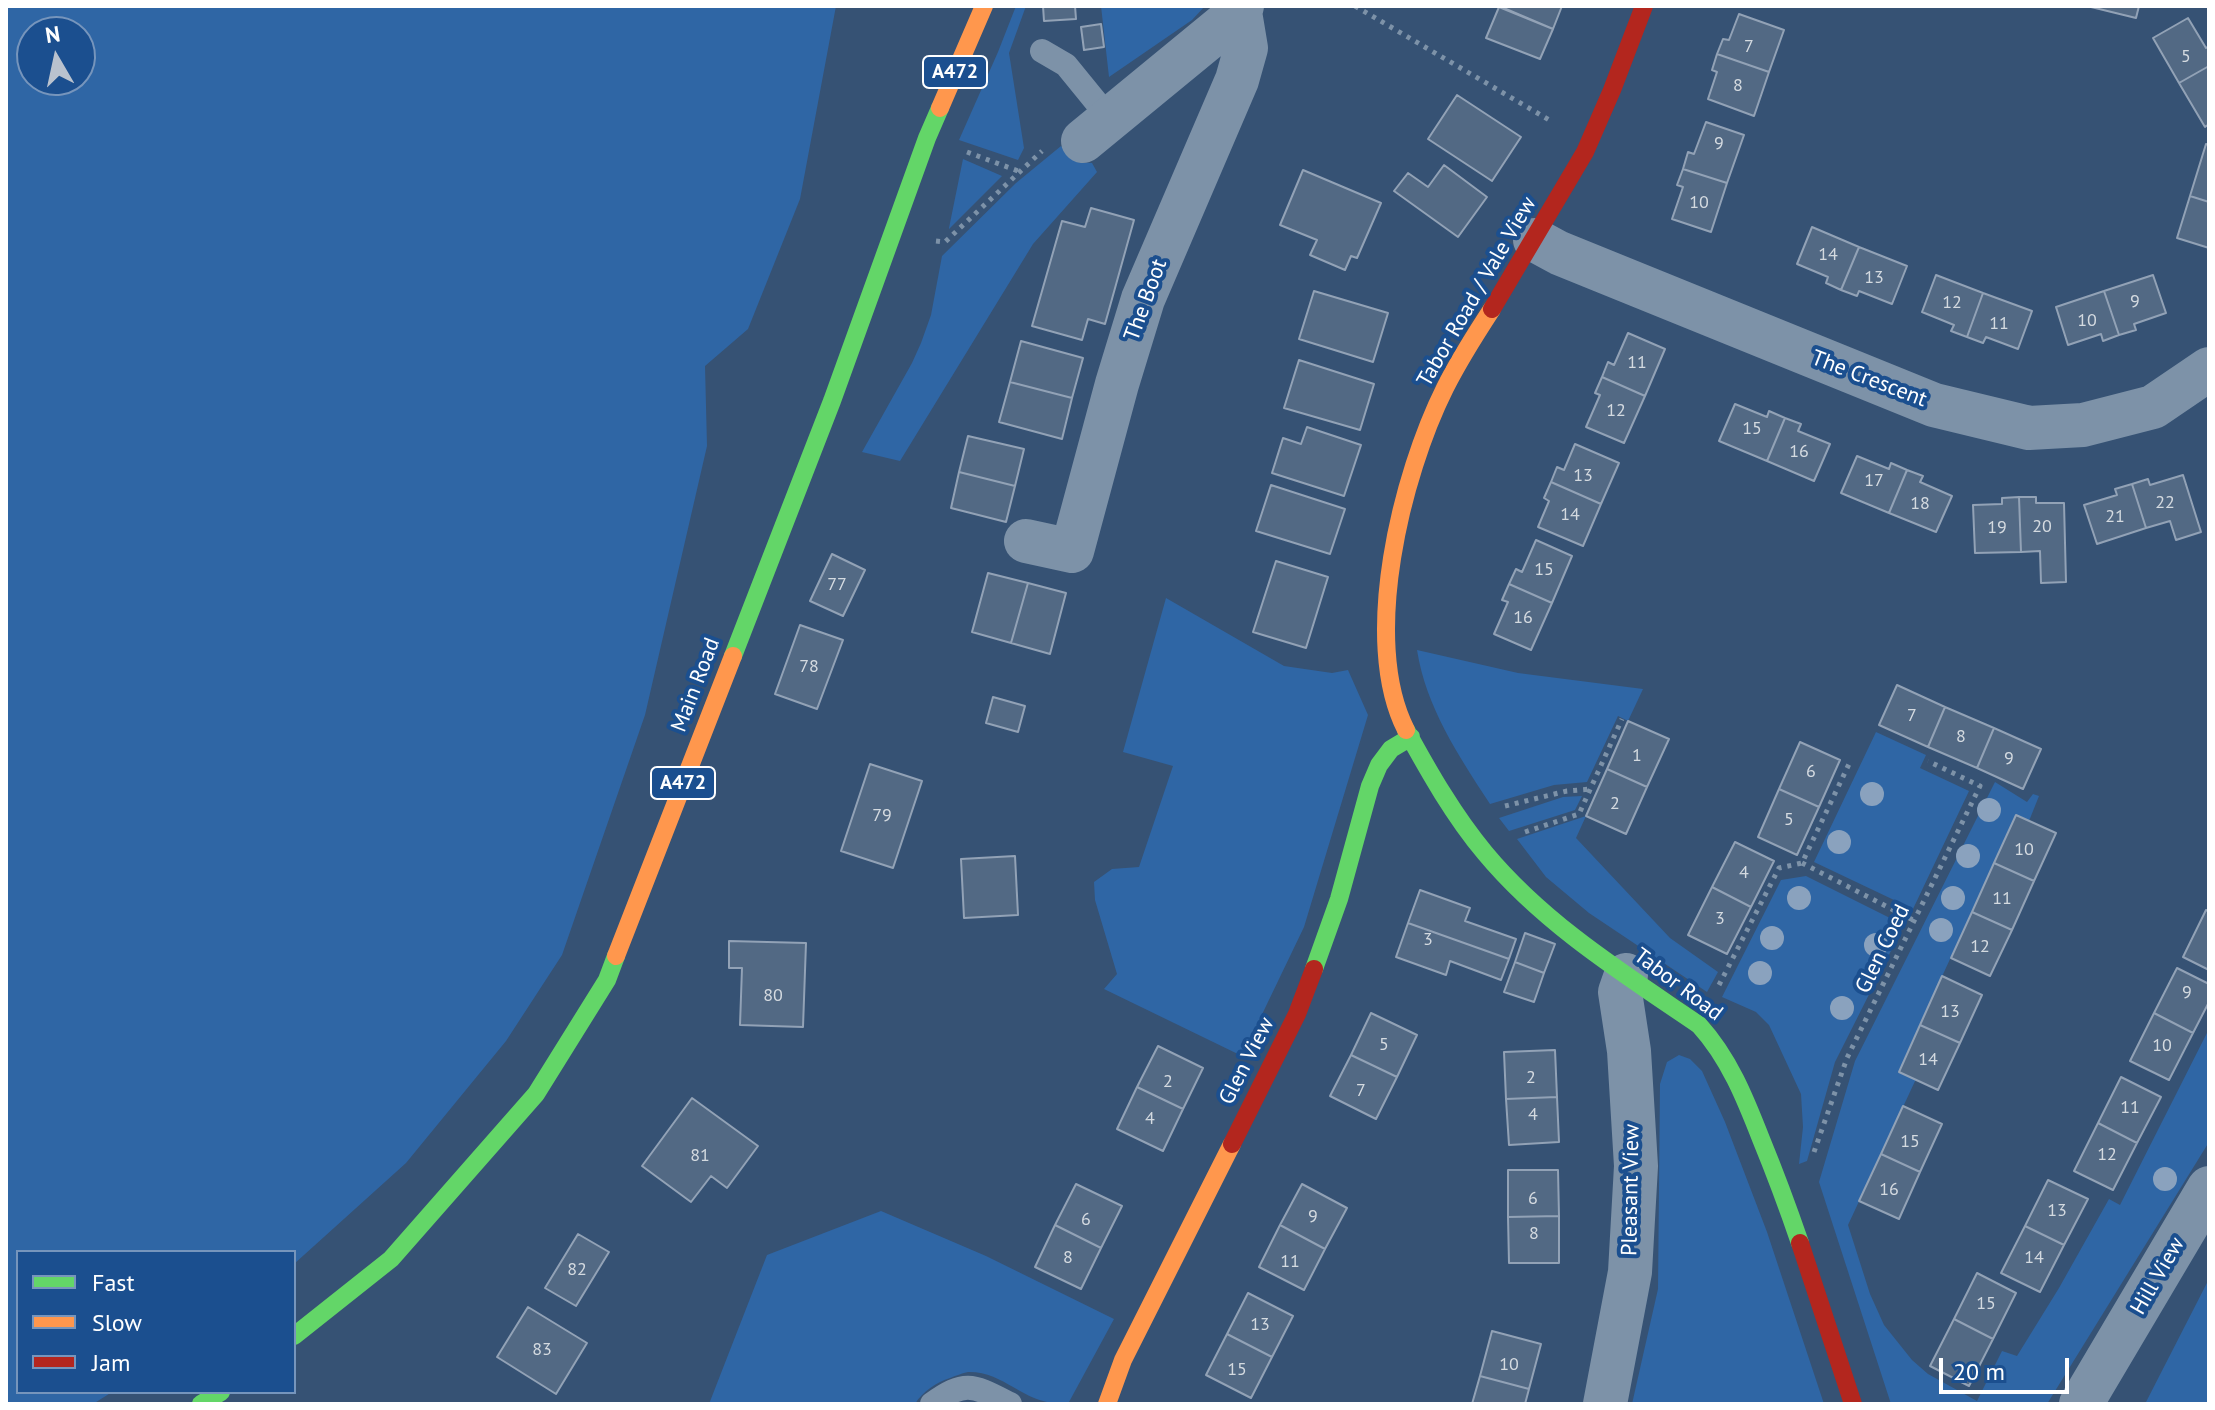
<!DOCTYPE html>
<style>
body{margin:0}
#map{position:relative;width:2215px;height:1410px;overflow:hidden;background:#365274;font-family:"PT Sans",sans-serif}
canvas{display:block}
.frame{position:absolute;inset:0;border:8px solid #fff;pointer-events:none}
.legend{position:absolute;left:16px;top:1250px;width:280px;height:144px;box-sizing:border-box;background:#1b4f8f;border:2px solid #7695bc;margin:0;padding:10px 14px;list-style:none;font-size:24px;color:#fff}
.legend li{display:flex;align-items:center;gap:16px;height:40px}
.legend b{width:40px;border:2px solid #7695bc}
.north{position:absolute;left:16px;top:16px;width:80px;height:80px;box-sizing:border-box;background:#1b4f8f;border:2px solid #7695bc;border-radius:50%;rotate:351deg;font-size:22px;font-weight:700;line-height:32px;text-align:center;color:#fff}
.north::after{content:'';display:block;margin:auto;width:28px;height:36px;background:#b9c2ce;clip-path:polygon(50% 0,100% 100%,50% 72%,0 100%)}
.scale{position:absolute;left:1939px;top:1358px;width:130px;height:36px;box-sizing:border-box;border:4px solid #fff;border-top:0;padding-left:10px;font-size:24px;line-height:28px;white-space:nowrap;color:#fff;-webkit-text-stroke:6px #1b4f8f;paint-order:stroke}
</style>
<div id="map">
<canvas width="2215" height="1410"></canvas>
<div class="frame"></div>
<ul class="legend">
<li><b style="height:10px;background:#63d668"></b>Fast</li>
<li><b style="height:10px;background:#ff974d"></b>Slow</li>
<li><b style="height:10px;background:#b3261e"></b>Jam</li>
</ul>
<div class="north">N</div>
<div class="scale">20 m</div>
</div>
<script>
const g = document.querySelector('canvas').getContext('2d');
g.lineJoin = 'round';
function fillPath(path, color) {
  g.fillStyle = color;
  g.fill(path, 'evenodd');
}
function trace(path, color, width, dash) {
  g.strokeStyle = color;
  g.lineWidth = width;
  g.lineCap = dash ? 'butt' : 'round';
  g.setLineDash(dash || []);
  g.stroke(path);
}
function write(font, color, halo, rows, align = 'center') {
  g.font = font + ' "PT Sans",sans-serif';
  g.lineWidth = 8;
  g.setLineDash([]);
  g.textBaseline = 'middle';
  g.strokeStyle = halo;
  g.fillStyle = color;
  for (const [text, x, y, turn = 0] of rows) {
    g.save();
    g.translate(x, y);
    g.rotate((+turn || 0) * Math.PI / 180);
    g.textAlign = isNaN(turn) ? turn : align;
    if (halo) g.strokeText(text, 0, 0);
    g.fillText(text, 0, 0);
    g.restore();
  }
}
fillPath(new Path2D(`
 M6,6H836L800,199L748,329L705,366L707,446L645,715L562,955L506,1041L406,1163L294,1264V1252H18V1392H112L93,1404H6ZM32,32H80V80H32Z
 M1016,6H1026L1009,53L1024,148L1018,160L959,140L998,52Z
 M1101,6H1205L1192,20L1109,77Z
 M1061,146L1077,162L1092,163L1097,172L1033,244L900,461L862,452L912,363L921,343L931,315L942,256L1016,183Z
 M963,159L1002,176L949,229V228Z
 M1166,598L1284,666L1332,673L1348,670L1368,715L1304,927L1242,1056L1104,989L1117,974L1095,900L1094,882L1112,869L1139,867L1173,766L1123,752Z
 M1417,650L1518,673L1643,689L1628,721L1618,716L1587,782L1554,785L1490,804C1458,755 1426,707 1417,650Z
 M1876,732L1926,755L1920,768L1969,791L1913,909L1814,862Z
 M1995,782L2027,802L2033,794L2039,796L2029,821L2016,816L1909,1048L1899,1072L1916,1079L1848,1225L1870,1294L1884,1325L1912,1360L1928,1374L1977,1401L2002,1351L2017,1356L2059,1288L2109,1199L2120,1205L2209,1029V1142L2047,1404H1891L1819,1182L1855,1061Z
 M1582,796L1575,810L1509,831L1499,818L1563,797Z
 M1586,816L1576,838L1670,938L1718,972L1707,992L1589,913L1546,877L1517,839Z
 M1806,876L1904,925L1835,1062L1807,1161L1799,1164L1803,1127L1801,1094L1769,1025L1756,1012L1722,997L1781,880Z
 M1679,1055L1690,1059L1702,1071L1725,1122L1767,1232L1824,1404H1632L1658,1289L1660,1084L1667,1062Z
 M881,1211L986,1256L1114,1319L1069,1402C1028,1410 1007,1371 968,1372C963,1373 955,1376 950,1378C937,1382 922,1392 915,1404H709L767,1255Z
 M2209,1279V1404H2145Z`), '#2f66a5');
const building = new Path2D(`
 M1043,6H1075L1076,19L1044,21Z
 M1499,6H1562L1553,29Z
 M2087,6H2139L2136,18Z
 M1499,7L1553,29L1540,59L1486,38Z
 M1739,14L1784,30L1769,72L1717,54L1723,39L1729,40Z
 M2188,18L2206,48L2209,46V66L2179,83L2153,38Z
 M1101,24L1104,47L1084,50L1081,27Z
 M1717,54L1769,72L1754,116L1708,99L1717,72L1712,70Z
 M2209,66V124L2205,127L2179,83Z
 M1457,95L1521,137L1492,181L1428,139Z
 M1706,122L1744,135L1727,183L1683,169L1688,152L1694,154Z
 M2206,144L2209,145V202L2190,196Z
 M1444,165L1487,197L1458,237L1394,191L1408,173L1428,187Z
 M1683,169L1727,183L1711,232L1672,219L1683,187L1677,185Z
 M1303,170L1381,203L1357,258L1351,256L1345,270L1310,255L1317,240L1280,225Z
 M2190,196L2209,202V248L2177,238Z
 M1091,208L1134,220L1105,324L1088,319L1082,340L1032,326L1062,221L1085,227Z
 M1812,227L1859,247L1841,290L1826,283L1828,277L1797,264Z
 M1859,247L1907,266L1892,304L1859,291L1857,296L1841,290Z
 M1936,275L1983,293L1967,337L1951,331L1954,325L1922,312Z
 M2153,275L2166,313L2134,324L2136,330L2119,335L2104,291Z
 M1314,291L1388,313L1373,362L1299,339Z
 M2104,291L2119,335L2103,341L2101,334L2068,345L2056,307Z
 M1983,293L2032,311L2018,349L1986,337L1983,343L1967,337Z
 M1628,333L1665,349L1645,396L1602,377L1608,362L1614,365Z
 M1021,341L1083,358L1072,398L1010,382Z
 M1299,360L1374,384L1360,430L1284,408Z
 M1602,377L1645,396L1624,443L1586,427L1600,395L1595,393Z
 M1010,382L1072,398L1062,439L999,422Z
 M1735,404L1767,417L1769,411L1785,418L1767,461L1719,441Z
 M1785,418L1801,424L1798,431L1830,444L1814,481L1767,461Z
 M1307,427L1361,445L1344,496L1272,473L1283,438L1301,444Z
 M968,436L1024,449L1015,486L959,472Z
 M1575,444L1619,463L1601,504L1551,482L1557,467L1564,470Z
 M1857,456L1889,469L1891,463L1907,470L1889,513L1841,493Z
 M1907,470L1923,476L1920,482L1952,496L1936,532L1889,513Z
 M959,472L1015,486L1006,522L951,508Z
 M2183,475L2201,532L2176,540L2170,521L2146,528L2132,484L2148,479L2150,485Z
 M1551,482L1601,504L1583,546L1538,527L1549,501L1544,498Z
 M2132,484L2146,528L2097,544L2084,505L2117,495L2115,489Z
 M1271,485L1345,509L1330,554L1256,531Z
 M2019,497L2021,552L1975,553L1973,505L2002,504V498Z
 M2019,497H2036V503H2064L2066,582L2041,583L2040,551L2021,552Z
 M1536,540L1572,556L1552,603L1509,584L1516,569L1522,572Z
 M832,554L865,570L843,616L810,601Z
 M1276,561L1328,577L1306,648L1253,632Z
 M988,573L1028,583L1011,643L972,632Z
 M1028,583L1066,593L1050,654L1011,643Z
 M1509,584L1552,603L1531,650L1494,634L1508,602L1502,600Z
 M800,625L843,640L817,709L775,694Z
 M1897,685L1945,707L1928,747L1879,725Z
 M993,697L1025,706L1018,732L986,723Z
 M1945,707L1994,728L1977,768L1928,747Z
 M1628,721L1669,739L1647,787L1607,769Z
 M1994,728L2041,749L2023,789L1977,768Z
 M1800,742L1840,760L1819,807L1779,789Z
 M870,764L922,781L893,868L841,851Z
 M1607,769L1647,787L1626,834L1586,816Z
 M1779,789L1819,807L1797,855L1758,837Z
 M2016,815L2056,833L2034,881L1994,863Z
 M1735,842L1774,861L1751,907L1712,887Z
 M1015,856L1018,915L964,918L961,859Z
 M1994,863L2034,881L2012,930L1972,912Z
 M1712,887L1751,907L1727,954L1688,935Z
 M1420,890L1470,908L1465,921L1516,939L1509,959L1408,923Z
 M2206,910L2209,911V970L2183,957Z
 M1972,912L2012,930L1990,976L1951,958Z
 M1408,923L1509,959L1501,980L1450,961L1446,975L1396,957Z
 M1525,933L1555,944L1544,973L1515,962Z
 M729,941L806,943L803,1027L740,1025L742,968H729Z
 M1515,962L1544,973L1534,1002L1504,992Z
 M2177,968L2209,984V1002L2193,1033L2154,1013Z
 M1942,976L1982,995L1960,1043L1920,1025Z
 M1371,1013L1417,1035L1397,1077L1351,1055Z
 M2154,1013L2193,1033L2169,1080L2130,1061Z
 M1920,1025L1960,1043L1938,1090L1899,1072Z
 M1158,1046L1203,1068L1183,1109L1137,1087Z
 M1555,1050L1557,1097L1506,1099L1504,1052Z
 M1351,1055L1397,1077L1376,1119L1330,1096Z
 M2121,1077L2161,1097L2137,1143L2098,1123Z
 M1137,1087L1183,1109L1163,1151L1117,1129Z
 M1557,1097L1559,1142L1509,1145L1506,1099Z
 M692,1098L758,1146L727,1188L711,1176L691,1202L642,1166Z
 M1903,1106L1942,1124L1920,1172L1881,1154Z
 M2098,1123L2137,1143L2113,1190L2074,1171Z
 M1881,1154L1920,1172L1899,1219L1859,1201Z
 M1508,1170H1558L1559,1216L1508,1217Z
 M2048,1180L2088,1199L2064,1245L2025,1226Z
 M1076,1184L1122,1206L1101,1248L1055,1225Z
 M1302,1184L1347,1208L1325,1249L1280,1225Z
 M1559,1216V1263H1509L1508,1217Z
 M1055,1225L1101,1248L1081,1289L1035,1267Z
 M1280,1225L1325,1249L1304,1290L1259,1267Z
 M2025,1226L2064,1245L2040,1292L2001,1273Z
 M578,1234L609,1252L576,1306L545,1288Z
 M1977,1273L2016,1293L1993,1339L1954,1319Z
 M1248,1293L1293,1316L1272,1357L1227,1334Z
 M528,1307L587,1343L556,1394L497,1357Z
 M1954,1319L1993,1339L1969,1386L1930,1366Z
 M1492,1331L1541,1344L1529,1389L1480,1376Z
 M1227,1334L1272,1357L1251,1398L1206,1375Z
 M1480,1376L1529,1389L1525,1404H1472Z`);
fillPath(building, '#526984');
trace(building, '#92a2b6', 2);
trace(new Path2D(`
 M1355,6L1551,121
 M967,152L1018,171
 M936,241L945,242L1042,151
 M1505,806L1567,791L1591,789
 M1525,832L1579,814L1622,719
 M1802,863L1915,921
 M1719,985L1779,868L1802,863L1849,764
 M1814,1152L1847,1058L1980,786L1928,761`), '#7d92a8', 5, [4, 6]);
trace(new Path2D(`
 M1042,51L1066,65L1110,119
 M932,1404C966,1379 974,1386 1010,1404`), '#7d92a8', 24);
trace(new Path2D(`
 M1083,141L1240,12L1242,6
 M1535,240L1559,253L1934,405L2029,428L2083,425L2153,407L2209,369
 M1026,541L1072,551L1117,384L1143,299L1237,80L1246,48L1240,12
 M1605,1404L1630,1272L1636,1166L1629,1051L1620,992L1626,975
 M2081,1404L2209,1188`), '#7d92a8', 44);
trace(new Path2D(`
 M733,656L832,401L927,138L940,108
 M1406,730C1429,772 1454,816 1485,853C1544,924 1624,974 1699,1025C1729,1058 1745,1098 1761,1139C1775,1173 1788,1208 1800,1243
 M1314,969L1339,899L1370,786L1379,765L1391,749L1411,737
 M294,1336L391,1259L536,1094L607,980L616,956
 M201,1404L221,1392`), '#63d668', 18);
trace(new Path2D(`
 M940,108L984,6
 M1406,730C1360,640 1402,474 1445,388C1459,360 1475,335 1492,309
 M616,956L733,656
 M1107,1404L1123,1360L1232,1144`), '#ff974d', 18);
trace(new Path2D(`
 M1492,309L1585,152L1612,90L1644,6
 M1232,1144L1297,1014L1314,969
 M1800,1243L1853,1404`), '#b3261e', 18);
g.fillStyle = '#8aa2be';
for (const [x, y] of [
 [1872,794],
 [1989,810],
 [1839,842],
 [1968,856],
 [1799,898],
 [1953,898],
 [1941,930],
 [1772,938],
 [1876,945],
 [1760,973],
 [1842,1008],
 [2165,1179]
]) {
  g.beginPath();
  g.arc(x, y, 12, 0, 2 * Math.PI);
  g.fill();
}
write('18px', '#d4dae0', null, [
 ["7",1749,47],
 ["5",2186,57],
 ["8",1738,86],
 ["9",1719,144],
 ["10",1699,203],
 ["14",1828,255],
 ["13",1874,278],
 ["9",2135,302],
 ["12",1952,303],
 ["10",2087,321],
 ["11",1999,324],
 ["11",1637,363],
 ["12",1616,411],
 ["15",1752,429],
 ["16",1799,452],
 ["13",1583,476],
 ["17",1874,481],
 ["22",2165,503],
 ["18",1920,504],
 ["14",1570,515],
 ["21",2115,517],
 ["20",2042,527],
 ["19",1997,528],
 ["15",1544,570],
 ["77",837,585],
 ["16",1523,618],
 ["78",809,667],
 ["7",1912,716],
 ["8",1961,737],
 ["1",1637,756],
 ["9",2009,759],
 ["6",1811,772],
 ["2",1615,804],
 ["79",882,816],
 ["5",1789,820],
 ["10",2024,850],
 ["4",1744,873],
 ["11",2002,899],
 ["3",1720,919],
 ["3",1428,940],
 ["12",1980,947],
 ["9",2187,993],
 ["80",773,996],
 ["13",1950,1012],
 ["5",1384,1045],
 ["10",2162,1046],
 ["14",1928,1060],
 ["2",1531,1078],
 ["2",1168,1082],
 ["7",1361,1091],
 ["11",2130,1108],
 ["4",1533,1115],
 ["4",1150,1119],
 ["15",1910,1142],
 ["12",2107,1155],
 ["81",700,1156],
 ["16",1889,1190],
 ["6",1533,1199],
 ["13",2057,1211],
 ["9",1313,1217],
 ["6",1086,1220],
 ["8",1534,1234],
 ["8",1068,1258],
 ["14",2034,1258],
 ["11",1290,1262],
 ["82",577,1270],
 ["15",1986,1304],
 ["13",1260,1325],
 ["83",542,1350],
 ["10",1509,1365],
 ["15",1237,1370]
]);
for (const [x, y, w] of [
 [955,72,64],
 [683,783,64]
]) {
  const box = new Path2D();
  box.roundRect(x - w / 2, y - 16, w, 32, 6);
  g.fillStyle = '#1b4f8f';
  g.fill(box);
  trace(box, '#fff', 2);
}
write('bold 20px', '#fff', null, [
 ["A472",955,72],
 ["A472",683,783]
]);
write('22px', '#fff', '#1b4f8f', [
 ["Tabor Road / Vale View",1477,292,-60],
 ["The Boot",1146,300,-70],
 ["The Crescent",1869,379,21],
 ["Main Road",696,685,-69],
 ["Glen Coed",1883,949,-64],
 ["Tabor Road",1678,985,37],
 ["Glen View",1247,1061,-63],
 ["Pleasant View",1631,1190,-89],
 ["Hill View",2158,1276,-60]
]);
</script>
